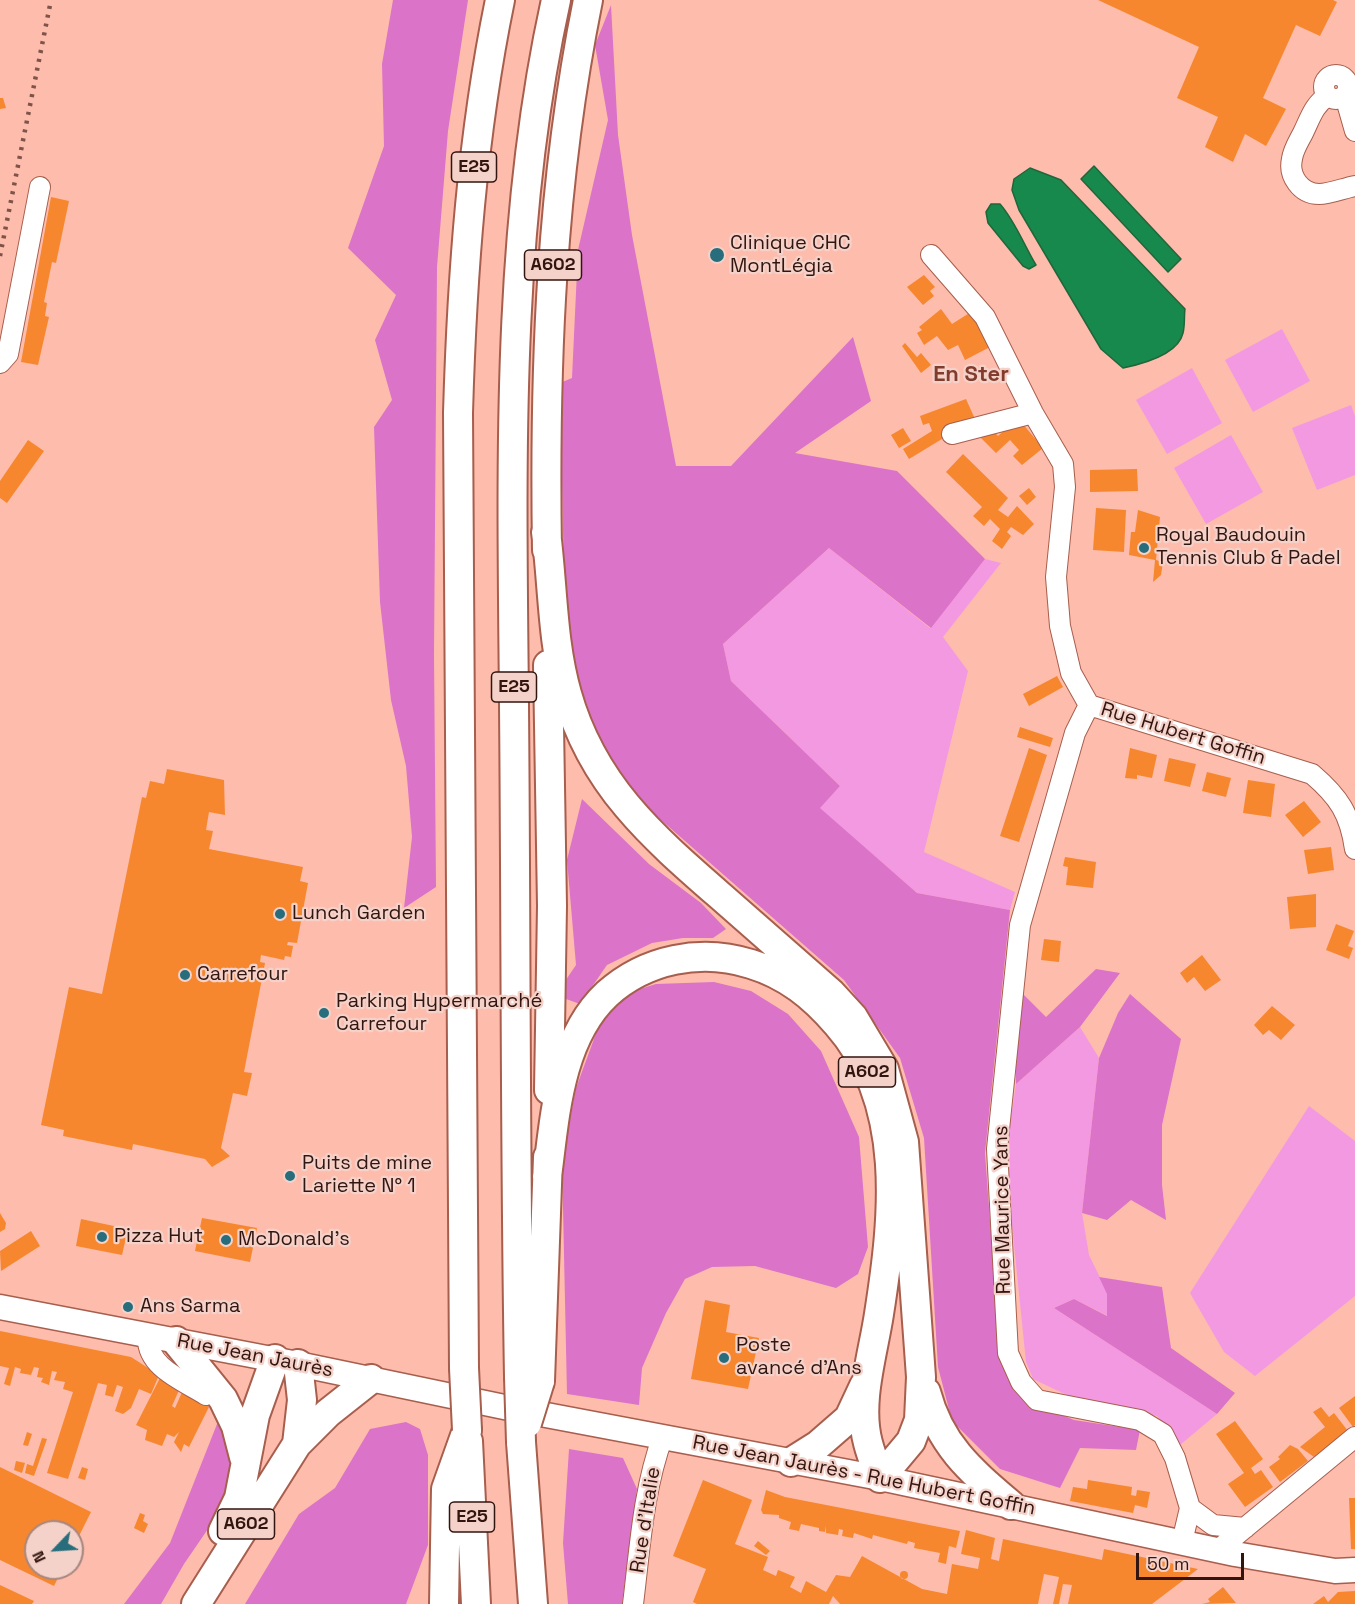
<!DOCTYPE html>
<meta charset="utf-8">
<style>
body{margin:0}
#map{position:relative;width:1355px;height:1604px;overflow:hidden;background:#febcac;font-family:"Space Grotesk",sans-serif}
canvas{display:block}
.north{position:absolute;left:24px;top:1520px;width:60px;height:60px;box-sizing:border-box;background:#f4d2ca;border:2px solid #a7867f;border-radius:50%;rotate:245deg;font-size:16px;font-weight:700;line-height:24px;text-align:center;color:#33150f}
.north::after{content:'';display:block;margin:auto;width:21px;height:27px;background:#276d7c;clip-path:polygon(50% 0,100% 100%,50% 72%,0 100%)}
.scale{position:absolute;left:1136px;top:1553px;width:108px;height:27px;box-sizing:border-box;border:3px solid #33150f;border-top:0;padding-left:8px;font-size:18px;line-height:21px;white-space:nowrap;color:#33150f;-webkit-text-stroke:4px #f4d2ca;paint-order:stroke}
</style>
<div id="map">
<canvas width="1355" height="1604"></canvas>
<div class="north">N</div>
<div class="scale">50 m</div>
</div>
<script>
const g = document.querySelector('canvas').getContext('2d');
g.lineJoin = 'round';
function fillPath(path, color) {
  g.fillStyle = color;
  g.fill(path, 'evenodd');
}
function trace(path, color, width, dash) {
  g.strokeStyle = color;
  g.lineWidth = width;
  g.lineCap = dash ? 'butt' : 'round';
  g.setLineDash(dash || []);
  g.stroke(path);
}
function write(font, color, halo, rows, align = 'center') {
  g.font = font + ' "Space Grotesk",sans-serif';
  g.lineWidth = 4.5;
  g.setLineDash([]);
  g.textBaseline = 'middle';
  g.strokeStyle = halo;
  g.fillStyle = color;
  for (const [text, x, y, turn = 0] of rows) {
    g.save();
    g.translate(x, y);
    g.rotate((+turn || 0) * Math.PI / 180);
    g.textAlign = isNaN(turn) ? turn : align;
    if (halo) g.strokeText(text, 0, 0);
    g.fillText(text, 0, 0);
    g.restore();
  }
}
fillPath(new Path2D(`
 M1282,329L1310,381L1253,412L1225,360Z
 M1192,368L1222,423L1167,454L1136,400Z
 M1351,405L1355,416V475L1317,490L1292,428Z
 M1231,435L1263,492L1206,524L1174,468Z
 M829,548L930,628L985,559L1001,563L943,637L968,671L924,852L1015,892L1010,910L917,893L819,808L840,786L731,681L723,644Z
 M1080,1027L1099,1058L1082,1213L1089,1255L1108,1294V1316L1074,1299L1054,1308L1217,1414L1180,1445L1157,1416L1073,1398L1033,1379L1026,1362L1005,1157L1016,1084Z
 M1309,1106L1355,1141V1296L1255,1376L1224,1352L1190,1293Z`), '#f399e2');
fillPath(new Path2D(`
 M393,0H468L448,131L437,267L434,654L436,887L404,908L412,837L406,766L391,700L380,602L374,427L392,400L375,340L396,295L348,248L384,146L382,64Z
 M611,5L618,135L632,235L676,466H731L853,337L871,401L795,453L897,471L985,559L931,628L829,548L723,644L731,681L840,786L820,808L917,893L1010,910L985,1153L1000,1357L1034,1403L1074,1420L1140,1430L1136,1450L1080,1448L1060,1488L1000,1469L952,1421L938,1367L924,1138L900,1058L844,980L629,792L587,716L565,630L560,383L572,378L578,250L608,120L595,45Z
 M582,799L649,864L701,903L726,929L713,938H683L652,943L607,965L580,1004L566,999L561,987L576,965L567,860Z
 M1096,969L1120,973L1080,1027L1016,1084L1015,1040L1023,994L1046,1017Z
 M714,982L751,991L788,1014L821,1051L859,1137L868,1247L858,1274L836,1288L755,1266L712,1267L685,1279L666,1313L642,1368L639,1405L567,1394L562,1161L576,1088L598,1028L627,993L656,984Z
 M1130,994L1181,1039L1162,1125V1185L1166,1220L1131,1200L1107,1220L1082,1213L1099,1058L1118,1013Z
 M1099,1277L1162,1287L1171,1348L1235,1393L1217,1414L1054,1308L1074,1299L1107,1316V1294Z
 M219,1419L233,1467L223,1507L184,1564L161,1604H124L170,1543Z
 M406,1422L420,1429L428,1455V1545L406,1604H245L299,1514L335,1488L370,1429Z
 M569,1449L623,1458L637,1489L622,1604H568L563,1543Z`), '#db73c9');
const water = new Path2D(`
 M1094,166L1181,259L1168,272L1081,179Z
 M1030,168L1061,180L1185,309C1184,316 1185,326 1183,333C1178,355 1142,364 1123,368L1101,349L1019,210L1012,190L1014,179Z
 M991,204H1000C1015,221 1024,245 1036,265L1029,269L1023,266L988,223L986,212Z`);
fillPath(water, '#18894d');
trace(water, '#20663a', 1.5);
fillPath(new Path2D(`
 M1098,0H1333L1337,2L1320,36L1296,25L1263,98L1286,109L1266,146L1245,134L1233,162L1205,147L1218,117L1177,98L1199,47Z
 M0,98H3L6,108L0,109Z
 M51,197L69,201L56,263L52,262L44,302L47,303L45,316L49,317L38,365L21,362Z
 M924,275L935,287L930,291L934,296L923,305L907,287Z
 M941,309L952,324L971,312L990,347L965,360L958,345L948,350L937,336L924,345L917,333L922,330L919,327Z
 M905,343L917,357L921,353L931,365L921,373L902,346Z
 M966,399L975,419L909,459L903,449L932,431L929,423L923,425L920,416Z
 M1022,423L1043,448L1022,465L1013,456L1019,450L1010,440L996,453L980,437L990,427L998,436L1010,425L1015,429Z
 M903,428L911,441L899,448L891,435Z
 M28,440L44,451L7,503L0,498V481Z
 M963,454L1008,498L998,510L1008,517L1017,506L1034,524L1023,535L1011,527L1007,532L1011,536L1002,549L992,541L1000,529L990,519L984,526L973,516L982,507L946,472Z
 M1137,469L1138,491L1090,492V470Z
 M1029,488L1036,497L1027,505L1019,496Z
 M1096,508L1126,510L1124,552L1093,550Z
 M1138,510L1160,517L1156,560L1163,562L1161,575L1153,582L1155,560L1129,555L1131,532H1135Z
 M1057,676L1063,687L1029,706L1023,694Z
 M1020,727L1053,738L1050,747L1017,737Z
 M1029,748L1047,755L1019,842L1000,836Z
 M1130,748L1157,755L1152,778L1137,775V779L1125,778Z
 M1169,758L1196,764L1190,787L1164,781Z
 M167,769L224,780L225,815L209,812L206,830L213,831L209,849L303,867L300,881L308,883L297,943L288,942L287,945L293,946L291,957L285,956L284,960L261,955L260,962L265,963L244,1072L252,1073L247,1096L233,1093L221,1148L230,1156L212,1167L205,1159L133,1144L132,1150L63,1136L64,1130L41,1125L69,987L102,994L142,797L146,798L150,781L164,784Z
 M1207,772L1231,778L1226,797L1202,791Z
 M1248,780L1275,784L1271,817L1243,813Z
 M1304,801L1321,822L1303,837L1285,815Z
 M1331,847L1334,870L1308,874L1304,850Z
 M1065,857L1096,862L1093,888L1066,885L1068,867L1063,866Z
 M1316,894V927L1290,929L1287,897Z
 M1336,924L1354,931L1348,946L1353,948L1349,959L1326,950Z
 M1044,939L1061,941L1059,962L1041,960Z
 M1202,955L1221,980L1205,991L1194,977L1187,983L1180,973Z
 M1272,1006L1295,1025L1281,1040L1269,1030L1263,1035L1254,1025Z
 M0,1213L6,1223L5,1229L0,1232Z
 M202,1218L257,1228L250,1262L195,1251Z
 M81,1219L128,1229L122,1255L76,1246Z
 M31,1231L40,1246L1,1271L0,1251Z
 M705,1300L730,1305L726,1332L759,1338L748,1389L691,1379Z
 M0,1331L131,1357L159,1375L151,1394L139,1389L131,1408L123,1414L115,1411L123,1387L117,1385L113,1397L105,1395L107,1385L98,1383L68,1479L47,1473L73,1392L63,1389L65,1382L54,1380L57,1372L52,1371L49,1385L41,1382L43,1378L37,1377L39,1368L34,1367L31,1375L20,1373L21,1369L15,1367L10,1386L4,1384L9,1368L0,1366Z
 M161,1376L180,1388L172,1406L175,1408L183,1390L209,1407L189,1447L184,1444L181,1452L174,1442L179,1432L174,1437L167,1434L162,1446L145,1440L147,1430L136,1425Z
 M1355,1396V1425L1353,1427L1339,1408Z
 M1321,1407L1329,1417L1334,1413L1348,1431L1314,1457L1300,1447L1325,1427L1313,1412Z
 M1235,1421L1263,1459L1251,1468L1255,1474L1261,1470L1273,1487L1245,1507L1228,1484L1244,1473L1216,1434Z
 M27,1432L32,1434L28,1446L23,1445Z
 M42,1438L47,1439L34,1476L25,1473L27,1464L33,1466Z
 M1290,1445L1298,1449L1308,1461L1280,1482L1269,1467L1280,1459L1278,1457Z
 M16,1461L25,1463L22,1473L14,1470Z
 M0,1467L91,1512L72,1550V1532H36V1568H63L54,1586L0,1560Z
 M82,1467L88,1469L85,1480L78,1478Z
 M703,1480L752,1500L735,1544L768,1557L763,1570L776,1576L778,1570L795,1577L790,1587L801,1593L806,1581L826,1592L836,1575L850,1577L862,1556L922,1589L947,1594L952,1564L978,1569L980,1558L961,1554L966,1530L995,1538L991,1559L999,1561L1003,1539L1102,1560L1104,1549L1198,1569L1152,1604H1068L1072,1585L1063,1584L1059,1604H1053L1059,1577L1044,1574L1038,1604H840L833,1596L829,1604H697L693,1602L706,1569L673,1556Z
 M1088,1480L1132,1487L1131,1495L1136,1496L1137,1490L1150,1492L1147,1508L1135,1505L1133,1513L1070,1501L1073,1487L1087,1489Z
 M766,1490L785,1497L960,1531L956,1548L949,1546L946,1564L938,1562L940,1553L914,1548L915,1543L908,1541L907,1544L873,1535L872,1539L854,1533L853,1538L842,1536L843,1530L839,1529L838,1535L826,1533V1526L825,1532L819,1531V1528L801,1524L799,1531L789,1529L791,1522L779,1518V1515L763,1514L761,1510Z
 M1349,1498H1355V1549H1351Z
 M140,1513L145,1515L143,1521L148,1524L144,1533L134,1528Z
 M758,1541L770,1551L766,1555L754,1546Z
 M900 1575a4 4 0 1 1 8 0a4 4 0 1 1-8 0Z
 M0,1585L34,1601L32,1604H0Z
 M1223,1587L1236,1603L1202,1604L1210,1602L1208,1599Z
 M1355,1591V1604H1313L1324,1596L1328,1602L1338,1592Z`), '#f6872e');
const minor = new Path2D(`
 M1324 87a12 12 0 1 1 24 0a12 12 0 1 1-24 0Z
 M1328,96C1314,104 1310,119 1303,133C1299,141 1293,150 1292,159C1288,176 1301,194 1319,194C1330,194 1344,188 1355,186
 M1345,96L1355,131
 M931,255L985,317L1033,413L1063,464L1065,487L1056,577L1060,626L1071,673L1089,705L1312,774C1339,797 1350,814 1355,849
 M0,363L8,354L40,187
 M952,434L1033,413
 M1089,705L1075,733L1020,925L997,1149L1008,1353L1021,1382L1037,1400L1140,1420L1163,1434L1175,1458L1190,1508L1182,1542
 M148,1335C145,1367 184,1381 206,1395
 M1190,1508L1213,1525L1245,1528
 M1218,1550L1355,1437
 M633,1604C640,1548 643,1490 663,1436`);
const major = new Path2D(`
 M0,1307L298,1364L509,1408L880,1478L1235,1554L1335,1571L1355,1570`);
const highway = new Path2D(`
 M546,532C553,586 552,642 567,694C593,787 655,839 725,900C760,931 796,962 831,993L853,1017L884,1069L904,1142L921,1377L919,1420L911,1441L880,1478C876,1467 871,1455 868,1443C857,1403 873,1354 879,1314C894,1218 907,1103 837,1024C813,996 787,975 751,964C701,948 646,959 607,994C559,1039 555,1116 547,1177
 M547,550C544,364 551,183 588,0
 M548,665L552,906L549,1090
 M176,1341L223,1399L236,1426L244,1457
 M464,1368L458,413C462,275 472,136 500,0
 M519,1377C515,1153 516,929 514,705C512,470 505,230 556,0
 M540,1381L548,1157
 M926,1392C940,1445 970,1470 1011,1505
 M468,1441L476,1604
 M521,1442L533,1604
 M297,1444L302,1400L298,1364
 M791,1462L818,1445L849,1418L864,1386
 M223,1531L239,1498L255,1415L275,1359
 M196,1604L297,1444L328,1413L371,1379
 M444,1604L446,1489L467,1430`);
trace(minor, '#a75e4d', 22);
trace(major, '#a75e4d', 27);
trace(highway, '#a75e4d', 32);
trace(minor, '#fff', 20);
trace(major, '#fff', 24);
trace(highway, '#fff', 28);
trace(new Path2D(`
 M0,256L51,0`), '#7e5349', 4.5, [3, 6]);
const highwayBridge = new Path2D(`
 M464,1368L467,1430
 M519,1377L521,1442
 M527,1423L540,1381`);
trace(highwayBridge, '#a75e4d', 32, []);
trace(highwayBridge, '#fff', 28);
for (const [x, y, r, color] of [
 [717,255,8,"#276d7c"],
 [1144,548,6,"#276d7c"],
 [280,914,6,"#276d7c"],
 [185,975,6,"#276d7c"],
 [324,1013,6,"#276d7c"],
 [290,1176,6,"#276d7c"],
 [102,1237,6,"#276d7c"],
 [226,1240,6,"#276d7c"],
 [128,1307,6,"#276d7c"],
 [724,1358,6,"#276d7c"]
]) {
  const dot = new Path2D();
  dot.arc(x, y, r, 0, 2 * Math.PI);
  g.fillStyle = color;
  g.fill(dot);
  trace(dot, '#f4d2ca', 2);
}
for (const [x, y, w] of [
 [474,167,45],
 [553,265,57],
 [514,687,45],
 [867,1072,57],
 [472,1517,45],
 [246,1524,57]
]) {
  const box = new Path2D();
  box.roundRect(x - w / 2, y - 15, w, 30, 4.5);
  g.fillStyle = '#f4d2ca';
  g.fill(box);
  trace(box, '#33150f', 1.5);
}
write('bold 18px', '#33150f', null, [
 ["E25",474,167],
 ["A602",553,265],
 ["E25",514,687],
 ["A602",867,1072],
 ["E25",472,1517],
 ["A602",246,1524]
]);
write('20px', '#33150f', '#f4d2ca', [
 ["Clinique CHC",730,244],
 ["MontLégia",730,267],
 ["Royal Baudouin",1156,536],
 ["Tennis Club & Padel",1156,559],
 ["Lunch Garden",292,914],
 ["Carrefour",197,975],
 ["Parking Hypermarché",336,1002],
 ["Carrefour",336,1025],
 ["Puits de mine",302,1164],
 ["Lariette N° 1",302,1187],
 ["Pizza Hut",114,1237],
 ["McDonald's",238,1240],
 ["Ans Sarma",140,1307],
 ["Poste",736,1346],
 ["avancé d'Ans",736,1369]
], 'left');
write('20px', '#33150f', '#f4d2ca', [
 ["Rue Hubert Goffin",1183,734,17],
 ["Rue Maurice Yans",1003,1210,-91],
 ["Rue Jean Jaurès",255,1356,11],
 ["Rue Jean Jaurès - Rue Hubert Goffin",864,1476,11],
 ["Rue d'Italie",646,1520,-81]
]);
write('bold 22px', '#823c2d', '#f4d2ca', [
 ["En Ster",971,375]
]);
</script>
